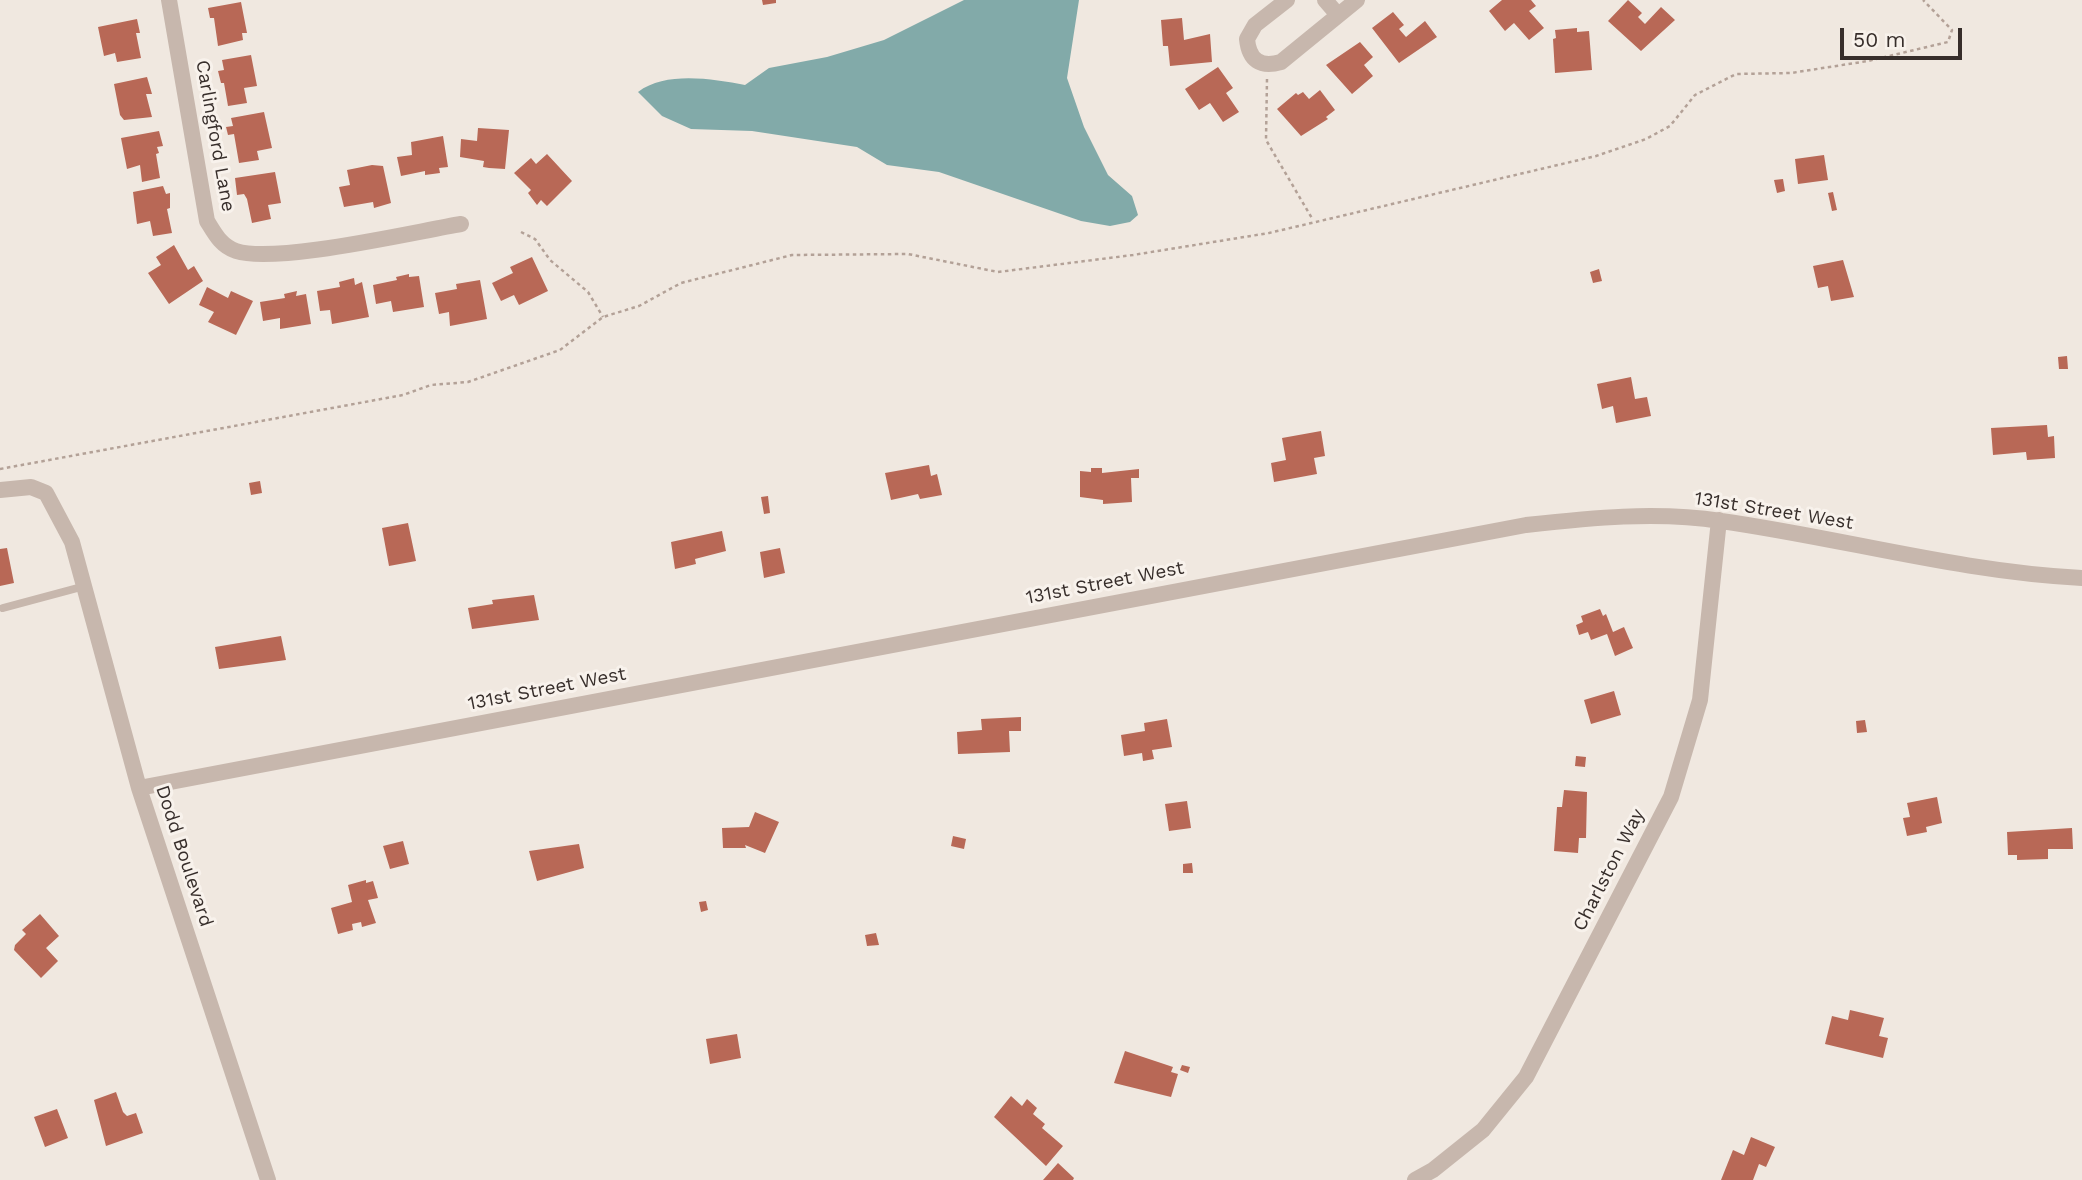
<!DOCTYPE html>
<style>
body{margin:0}
#map{position:relative;width:2082px;height:1180px;overflow:hidden;background:#f0e8e0;font-family:"Work Sans",sans-serif}
canvas{display:block}
.scale{position:absolute;left:1840px;top:28px;width:122px;height:32px;box-sizing:border-box;border:4px solid #372e2b;border-top:0;padding-left:9px;font-size:21px;line-height:24px;white-space:nowrap;color:#372e2b;-webkit-text-stroke:5px #f8f2ec;paint-order:stroke}
</style>
<div id="map">
<canvas width="2082" height="1180"></canvas>
<div class="scale">50 m</div>
</div>
<script>
const g = document.querySelector('canvas').getContext('2d');
g.lineJoin = 'round';
function fillPath(path, color) {
  g.fillStyle = color;
  g.fill(path, 'evenodd');
}
function trace(path, color, width, dash) {
  g.strokeStyle = color;
  g.lineWidth = width;
  g.lineCap = dash ? 'butt' : 'round';
  g.setLineDash(dash || []);
  g.stroke(path);
}
function write(font, color, halo, rows, align = 'center') {
  g.font = font + ' "Work Sans",sans-serif';
  g.lineWidth = 6;
  g.setLineDash([]);
  g.textBaseline = 'middle';
  g.strokeStyle = halo;
  g.fillStyle = color;
  for (const [text, x, y, turn = 0] of rows) {
    g.save();
    g.translate(x, y);
    g.rotate((+turn || 0) * Math.PI / 180);
    g.textAlign = isNaN(turn) ? turn : align;
    if (halo) g.strokeText(text, 0, 0);
    g.fillText(text, 0, 0);
    g.restore();
  }
}
fillPath(new Path2D(`
 M964,0H1079L1067,78L1084,127L1108,175L1132,196L1138,215L1130,222L1110,226L1081,221L939,172L887,165L857,147L752,131L691,129L662,116L638,92C666,71 712,79 745,85L769,68L827,57L884,40Z`), '#82aaa9');
fillPath(new Path2D(`
 M762,0H776V3L763,5Z
 M1502,0H1531L1536,6L1529,11L1544,28L1529,40L1514,23L1505,31L1489,11Z
 M1628,0L1642,13L1638,17L1645,24L1661,7L1675,20L1641,51L1608,21Z
 M241,2L247,33H242L243,40L218,46L214,18H210L208,8Z
 M1393,12L1404,25L1399,29L1406,37L1425,21L1437,37L1399,63L1372,28Z
 M1182,18L1184,40L1210,34L1212,62L1170,66L1168,46H1163L1161,20Z
 M137,19L140,33H136L141,58L117,62L115,53L104,56L98,27Z
 M1577,28V32L1589,31L1592,70L1555,73L1553,39L1556,38L1555,30Z
 M1360,42L1373,57L1364,65L1373,76L1352,94L1326,65Z
 M251,55L257,86L244,88L247,103L228,106L224,83H221L218,71L224,70L222,60Z
 M1218,67L1233,88L1226,93L1239,112L1223,122L1210,103L1199,110L1185,89Z
 M147,77L152,94H146L152,117L124,120L120,115L114,84Z
 M1320,90L1335,110L1326,117L1328,119L1301,136L1277,109L1296,93L1298,95L1303,92L1309,99Z
 M264,112L272,148L257,151L259,160L239,163L234,134L228,135L226,127L233,126L231,118Z
 M478,128L509,130L505,169L489,168L483,167L484,161L460,157L461,139L477,141Z
 M159,131L163,146L157,147L159,153L156,154L160,178L142,182L140,165L127,169L121,138Z
 M443,136L448,167L439,168L440,173L425,175V171L401,176L397,157L412,155L411,142Z
 M547,154L572,181L547,206L541,200L537,205L528,193L531,190L514,173L531,158L536,164Z
 M1824,155L1828,180L1798,184L1795,159Z
 M372,165L383,166L391,203L374,208L373,202L344,207L339,187L350,185L347,170Z
 M275,172L281,203L268,205L271,219L252,223L247,199L244,194L237,195L235,178Z
 M1783,179L1785,191L1777,193L1774,180Z
 M163,186L166,194L170,193V208L167,209L172,233L153,236L150,221L137,224L133,192Z
 M1833,192L1837,210L1832,211L1828,193Z
 M174,245L188,270L194,266L203,281L169,304L148,273L161,265L156,257Z
 M532,257L548,291L519,305L514,295L501,301L492,283L513,273L510,267Z
 M1843,260L1854,297L1831,301L1828,286L1818,288L1813,266Z
 M1599,269L1602,281L1593,283L1590,272Z
 M409,274V277L419,276L424,307L393,312L391,301L376,304L373,285L397,280L396,277Z
 M354,278L355,285L362,282L369,317L332,324L330,310L320,311L317,291L340,287L339,282Z
 M480,280L487,319L450,326L449,312L439,314L435,293L457,289L456,284Z
 M207,287L228,298L231,291L253,301L236,335L208,322L214,312L199,305Z
 M297,291L296,296L306,294L311,324L280,329V318L263,321L260,302L285,298L284,294Z
 M2067,356L2068,369H2059L2058,357Z
 M1631,377L1635,399L1647,397L1651,416L1616,423L1613,406L1602,409L1597,384Z
 M2047,425L2048,437L2054,436L2055,458L2027,460L2026,452L1993,455L1991,428Z
 M1321,431L1325,456L1314,458L1317,474L1274,482L1271,463L1286,460L1282,438Z
 M929,465L931,476L937,474L942,495L920,499L918,494L891,500L885,473Z
 M1091,468H1102V473L1139,469V478H1131L1132,502L1103,504V500L1080,497V471L1091,472Z
 M260,481L262,493L251,495L249,483Z
 M768,496L770,513L764,514L761,497Z
 M408,523L416,561L389,566L382,528Z
 M722,531L726,551L695,559L696,564L675,569L671,542Z
 M7,548L14,583L0,586V549Z
 M780,548L785,573L764,578L760,552Z
 M534,595L539,620L472,629L468,608L493,604L492,600Z
 M1600,609L1603,616L1606,614L1613,632L1624,627L1633,648L1615,656L1607,634L1591,640L1588,632L1579,635L1576,625L1583,622L1581,616Z
 M281,636L286,660L219,669L215,647Z
 M1614,691L1621,715L1591,724L1584,700Z
 M1021,717V731H1009L1010,752L958,754L957,732L982,730L981,719Z
 M1167,719L1172,747L1152,750L1154,759L1143,761L1142,753L1124,756L1121,735L1145,731L1144,723Z
 M1865,720L1867,732L1857,733L1856,721Z
 M1576,756L1586,757L1585,767L1575,766Z
 M1564,790L1587,792L1586,838H1579L1578,853L1554,851L1557,807H1562Z
 M1937,797L1942,823L1926,827L1927,832L1907,836L1903,818L1910,817L1907,803Z
 M1187,801L1191,828L1169,831L1165,804Z
 M755,812L779,822L765,853L745,845L746,848H723L722,828L749,827Z
 M2072,828L2073,849H2048V859L2017,860V855H2008L2007,832Z
 M953,836L966,839L964,849L951,846Z
 M403,841L409,864L390,869L383,846Z
 M579,844L584,868L537,881L529,851Z
 M1192,863L1193,873H1183V864Z
 M366,880V883L373,881L378,898L368,900L376,923L362,927L361,922L352,924L353,930L338,934L331,908L352,902L348,885Z
 M706,901L708,910L701,912L699,902Z
 M40,914L59,936L46,948L58,961L41,978L14,950L15,945L26,934L22,930Z
 M876,933L879,945L867,946L865,935Z
 M1850,1010L1884,1018L1879,1036L1888,1038L1883,1058L1825,1044L1832,1016L1848,1020Z
 M737,1034L741,1058L710,1064L706,1039Z
 M1125,1051L1173,1067L1171,1072L1178,1074L1171,1097L1114,1083Z
 M1182,1065L1190,1067L1188,1073L1180,1070Z
 M116,1092L123,1112L127,1116L136,1113L143,1133L106,1146L94,1100Z
 M1011,1096L1022,1106L1027,1099L1037,1108L1033,1114L1045,1124L1042,1128L1063,1146L1046,1166L994,1117Z
 M57,1109L68,1138L45,1147L34,1117Z
 M1751,1137L1775,1147L1766,1167L1759,1164L1753,1180H1721L1733,1150L1744,1155Z
 M1058,1163L1074,1178L1073,1180H1043Z`), '#b86856');
trace(new Path2D(`
 M1267,79L1266,140L1313,220
 M521,232L535,239L550,260L588,292L603,317
 M0,469L403,395L431,385L468,382L560,350L603,317L639,306L681,283L792,255L908,254L998,272L1133,255L1269,233L1596,156L1646,139L1670,126L1695,95L1736,74L1791,73L1868,61L1948,42L1952,30L1923,0`), '#b3a197', 2.5, [3.5, 3.5]);
trace(new Path2D(`
 M3,608L85,586`), '#c7b7ad', 8);
trace(new Path2D(`
 M169,0L207,221C215,234 221,246 236,251C276,264 413,232 461,224
 M1287,0L1255,25L1247,39C1249,60 1260,68 1281,62L1357,0
 M1325,0L1338,15
 M0,490L31,487L46,493L72,542L139,788L268,1180
 M139,788L1526,525C1590,518 1656,511 1721,521C1842,538 1960,572 2082,578
 M1415,1180L1433,1170L1483,1130L1526,1077L1671,797L1700,700L1719,520`), '#c7b7ad', 16);
write('19px', '#372e2b', '#f8f2ec', [
 ["Carlingford Lane",215,136,80],
 ["131st Street West",1774,511,9],
 ["131st Street West",1105,583,-11],
 ["131st Street West",547,689,-11],
 ["Dodd Boulevard",184,856,72],
 ["Charlston Way",1609,870,-63]
]);
</script>
